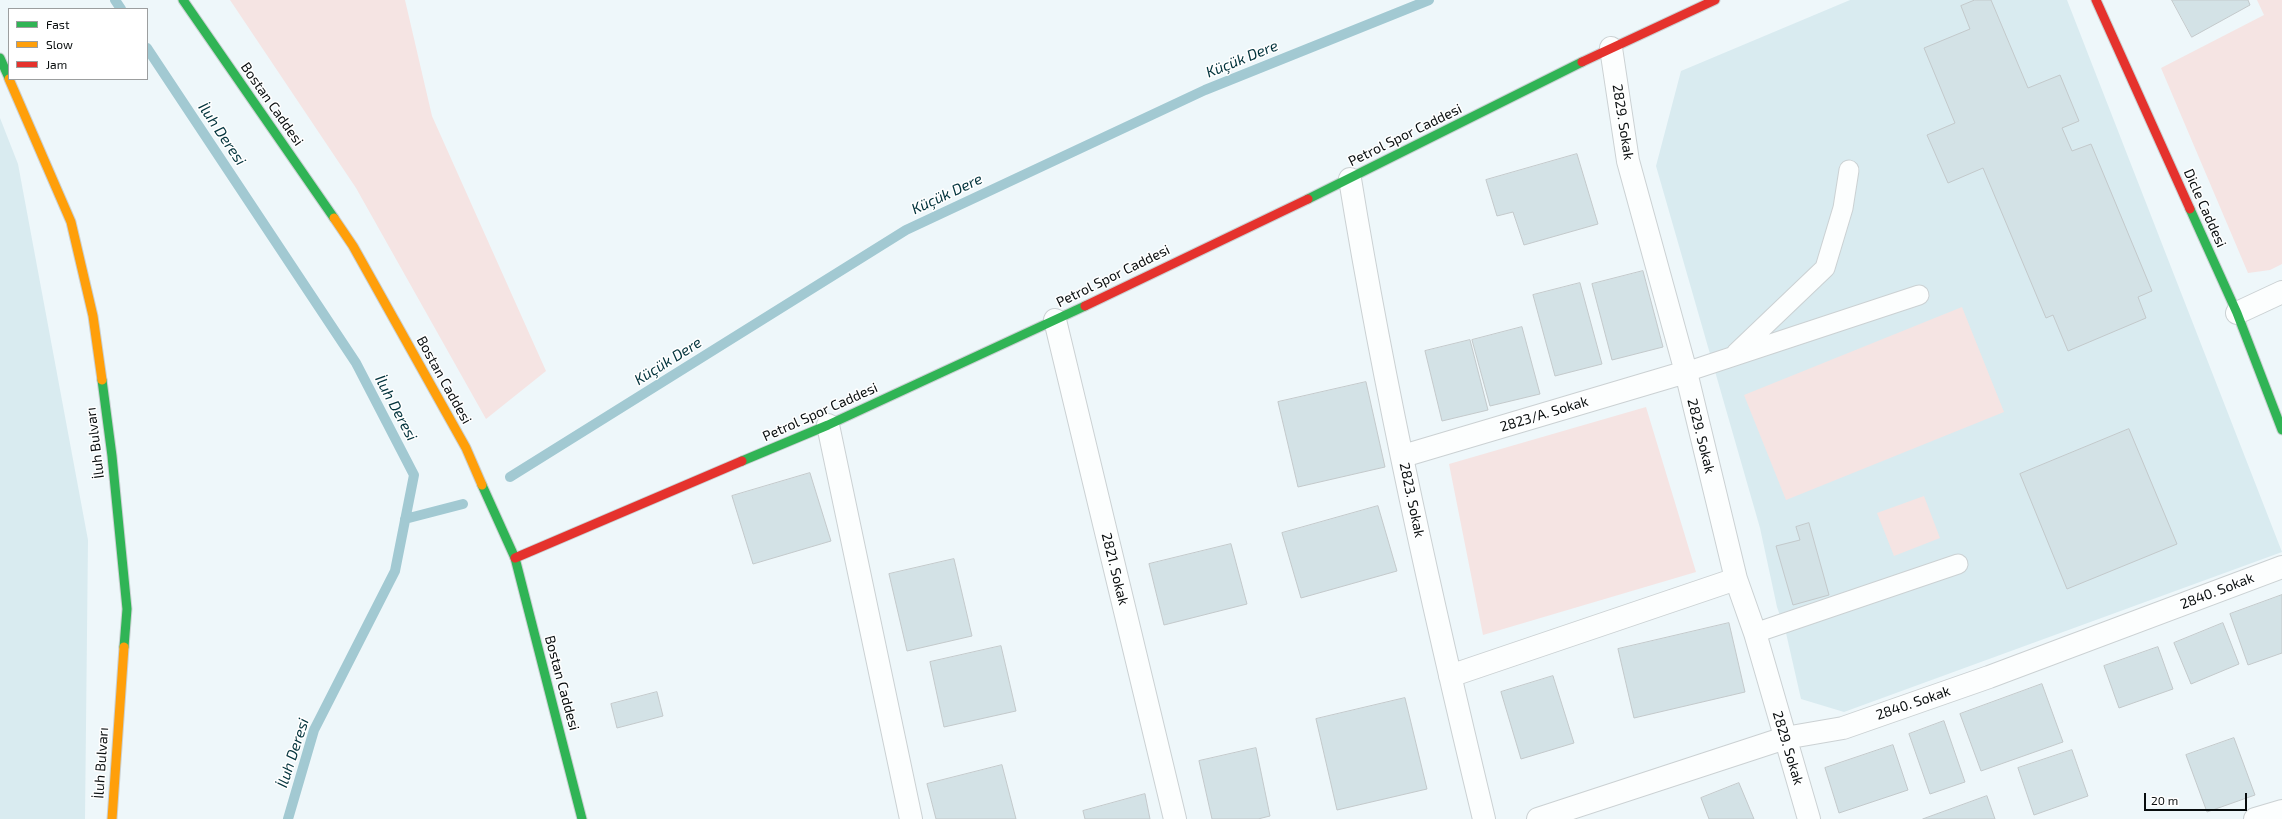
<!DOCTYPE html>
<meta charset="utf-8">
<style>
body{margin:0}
#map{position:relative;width:2282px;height:819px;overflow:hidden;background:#eef7fa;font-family:"Exo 2",sans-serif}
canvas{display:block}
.legend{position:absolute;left:8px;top:8px;width:140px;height:72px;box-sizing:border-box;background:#fff;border:1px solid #9c9e9f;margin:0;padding:5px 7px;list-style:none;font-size:12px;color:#080d0e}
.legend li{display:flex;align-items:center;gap:8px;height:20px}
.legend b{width:20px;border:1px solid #9c9e9f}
.scale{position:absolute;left:2144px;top:793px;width:103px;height:18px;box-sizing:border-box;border:2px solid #080d0e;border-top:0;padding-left:5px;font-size:12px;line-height:14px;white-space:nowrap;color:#080d0e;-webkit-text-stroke:3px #fff;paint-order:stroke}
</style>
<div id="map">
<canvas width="2282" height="819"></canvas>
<ul class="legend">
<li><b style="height:5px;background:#30b455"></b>Fast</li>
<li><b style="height:5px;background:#ff9f0a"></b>Slow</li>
<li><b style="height:5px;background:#e5322d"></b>Jam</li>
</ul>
<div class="scale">20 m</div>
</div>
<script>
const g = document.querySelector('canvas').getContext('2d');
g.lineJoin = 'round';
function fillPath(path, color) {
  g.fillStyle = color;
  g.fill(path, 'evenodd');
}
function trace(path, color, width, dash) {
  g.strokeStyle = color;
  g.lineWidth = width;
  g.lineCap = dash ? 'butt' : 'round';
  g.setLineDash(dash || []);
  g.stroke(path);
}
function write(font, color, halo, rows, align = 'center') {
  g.font = font + ' "Exo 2",sans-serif';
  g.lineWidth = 3;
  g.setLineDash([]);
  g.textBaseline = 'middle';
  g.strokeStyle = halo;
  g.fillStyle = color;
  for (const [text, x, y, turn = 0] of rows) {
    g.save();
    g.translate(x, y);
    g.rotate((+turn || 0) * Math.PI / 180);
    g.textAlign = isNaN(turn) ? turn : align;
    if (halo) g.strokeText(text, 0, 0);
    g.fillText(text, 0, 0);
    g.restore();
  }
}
fillPath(new Path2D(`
 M1850,0H2067L2282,552L1844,712L1801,699L1786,633L1777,607L1760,528L1656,166L1681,71Z
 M0,118L18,164L88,540L85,819H0Z`), '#d9ebf0');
fillPath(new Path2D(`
 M230,0H405L432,116L546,371L486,419L356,188Z
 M2257,0H2282V264L2270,270L2248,273L2161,68L2264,15Z
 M1962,307L2004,412L1786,500L1744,395Z
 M1646,407L1696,572L1483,635L1449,464Z
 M1924,496L1940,538L1894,556L1877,513Z`), '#f5e4e3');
trace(new Path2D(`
 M115,0L121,9
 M147,48L356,363L414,475L395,571L314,730L288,819
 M510,477L906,230L1205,90L1429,0
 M405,519L463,504`), '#a2c9d2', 10);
const building = new Path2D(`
 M1975,0H1991L2028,88L2060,75L2079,121L2062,128L2072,151L2091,144L2152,291L2138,297L2146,318L2068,351L2053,315L2046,318L1983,168L1948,183L1927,135L1955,123L1924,48L1970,29L1961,6Z
 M2172,0H2248L2250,5L2192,37Z
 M1577,154L1598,224L1524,245L1513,212L1497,216L1486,180Z
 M1643,271L1663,347L1612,360L1592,284Z
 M1580,283L1602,364L1555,376L1533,295Z
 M1522,327L1540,394L1490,406L1472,340Z
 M1470,340L1488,410L1442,421L1425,351Z
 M1366,382L1385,467L1298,487L1278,402Z
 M2129,429L2177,544L2067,589L2020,474Z
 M810,473L831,541L753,564L732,496Z
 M1378,506L1397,571L1301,598L1282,533Z
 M1809,523L1829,595L1793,605L1776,546L1800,540L1796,527Z
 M1231,544L1247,604L1164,625L1149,564Z
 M954,559L972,636L907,651L889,574Z
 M2282,595V653L2248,665L2230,614Z
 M1729,623L1745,692L1634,718L1618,649Z
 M2223,623L2239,664L2191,684L2174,643Z
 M1001,646L1016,711L944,727L930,662Z
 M2158,647L2173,689L2119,708L2104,666Z
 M1553,676L1574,743L1521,759L1501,692Z
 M2042,684L2063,742L1981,771L1960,714Z
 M657,692L663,716L617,728L611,704Z
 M1405,698L1427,789L1337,810L1316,719Z
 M1944,721L1965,782L1930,794L1909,734Z
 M2234,738L2255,795L2207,812L2186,755Z
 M1893,745L1908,790L1839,813L1825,768Z
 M1256,748L1270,816L1258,819H1212L1199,761Z
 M2072,750L2088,796L2034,815L2018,768Z
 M1002,765L1016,819H936L927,784Z
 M1739,783L1754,819H1709L1701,798Z
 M1145,794L1150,819H1085L1083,811Z
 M1987,796L1995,819H1923Z`);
fillPath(building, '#d3e2e6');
trace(building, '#c3c9cb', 1);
const lane = new Path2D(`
 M1736,353L1825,268L1843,208L1849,170
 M1686,372L1919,295
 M1755,633L1958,564`);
const street = new Path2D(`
 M1611,48L1628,161L1686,372L1736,579L1755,633L1809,819
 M1350,179C1385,394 1433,607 1484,819
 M2237,313L2282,292
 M1055,320L1175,819
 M828,425L911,819
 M1403,456L1686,372
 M1450,676L1736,579
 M1538,819L1785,738L1843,728L1989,677L2282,567
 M2255,819L2282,811`);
const fast = new Path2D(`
 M183,0L334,218
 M0,58L9,78
 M1308,199L1582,62
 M2190,209L2237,313L2282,430
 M102,380L112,456L127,609L124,647
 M742,461L828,425L1085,306
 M482,485L515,558L582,819`);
const slow = new Path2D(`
 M9,79L71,222L93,316L102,380
 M334,218L353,246L466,448L482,485
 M112,819L124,647`);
const jam = new Path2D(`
 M2096,0L2190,209
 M1582,62L1715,0
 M1085,306L1308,199
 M515,558L742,461`);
trace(lane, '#cbd1d3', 21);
trace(street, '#cbd1d3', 24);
trace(fast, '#cbd1d3', 11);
trace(slow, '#cbd1d3', 11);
trace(jam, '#cbd1d3', 11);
trace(lane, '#fcfefe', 19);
trace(street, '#fcfefe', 22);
trace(fast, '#30b455', 9);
trace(slow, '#ff9f0a', 9);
trace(jam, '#e5322d', 9);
write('14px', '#080d0e', '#fff', [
 ["Bostan Caddesi",272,104,55],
 ["2829. Sokak",1623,122,81],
 ["Petrol Spor Caddesi",1405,135,-26],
 ["Dicle Caddesi",2205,208,66],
 ["Petrol Spor Caddesi",1113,276,-26],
 ["Bostan Caddesi",444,380,61],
 ["Petrol Spor Caddesi",820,412,-24],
 ["2823/A. Sokak",1544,414,-17],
 ["2829. Sokak",1701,436,76],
 ["İluh Bulvarı",95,443,-97],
 ["2823. Sokak",1412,500,78],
 ["2821. Sokak",1115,569,76],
 ["2840. Sokak",2217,591,-21],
 ["Bostan Caddesi",562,683,75],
 ["2840. Sokak",1913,703,-19],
 ["2829. Sokak",1788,748,73],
 ["İluh Bulvarı",101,763,-86]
]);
write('italic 15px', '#00323b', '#fff', [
 ["Küçük Dere",1242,59,-22],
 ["İluh Deresi",222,134,56],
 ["Küçük Dere",947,194,-25],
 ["Küçük Dere",668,361,-32],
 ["İluh Deresi",396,408,62],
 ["İluh Deresi",293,753,-72]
]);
</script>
